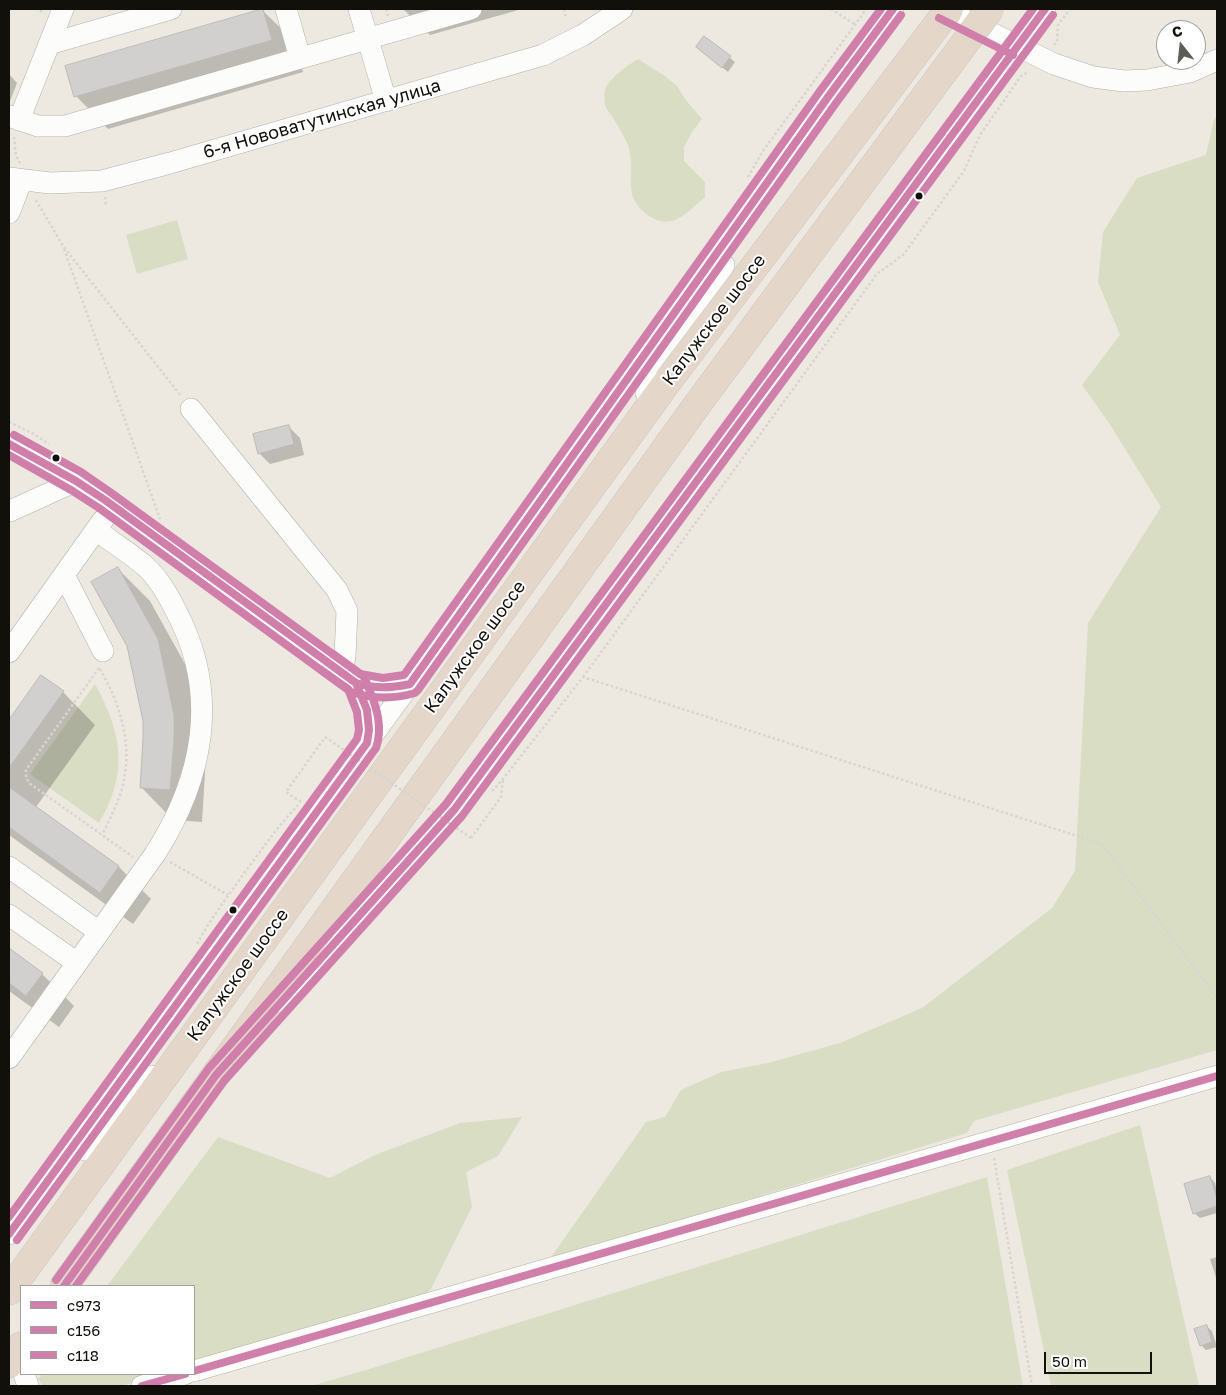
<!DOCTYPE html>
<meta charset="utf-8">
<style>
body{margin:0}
#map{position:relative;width:1226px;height:1395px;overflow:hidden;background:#ede9e0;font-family:"Golos Text",sans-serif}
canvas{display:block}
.frame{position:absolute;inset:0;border:10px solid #12100a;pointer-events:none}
.legend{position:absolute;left:20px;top:1285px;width:175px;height:90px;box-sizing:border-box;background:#fff;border:1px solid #a09f9d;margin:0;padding:6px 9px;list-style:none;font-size:15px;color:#12100a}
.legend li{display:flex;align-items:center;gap:10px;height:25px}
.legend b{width:25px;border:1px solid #a09f9d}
.north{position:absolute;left:1156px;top:20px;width:50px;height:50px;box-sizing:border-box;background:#fff;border:1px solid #a09f9d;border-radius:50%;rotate:344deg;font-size:14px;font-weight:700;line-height:20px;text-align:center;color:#12100a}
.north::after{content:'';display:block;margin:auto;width:18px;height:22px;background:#5f5c55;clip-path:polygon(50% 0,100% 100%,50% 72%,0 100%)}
.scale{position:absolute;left:1044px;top:1352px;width:108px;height:22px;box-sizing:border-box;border:2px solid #12100a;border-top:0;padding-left:6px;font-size:15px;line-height:18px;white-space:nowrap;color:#12100a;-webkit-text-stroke:4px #fff;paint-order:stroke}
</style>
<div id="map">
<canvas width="1226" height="1395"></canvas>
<div class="frame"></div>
<ul class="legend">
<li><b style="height:6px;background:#d07eaa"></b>с973</li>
<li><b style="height:6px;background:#d07eaa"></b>с156</li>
<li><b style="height:6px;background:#d07eaa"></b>с118</li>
</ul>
<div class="north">С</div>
<div class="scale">50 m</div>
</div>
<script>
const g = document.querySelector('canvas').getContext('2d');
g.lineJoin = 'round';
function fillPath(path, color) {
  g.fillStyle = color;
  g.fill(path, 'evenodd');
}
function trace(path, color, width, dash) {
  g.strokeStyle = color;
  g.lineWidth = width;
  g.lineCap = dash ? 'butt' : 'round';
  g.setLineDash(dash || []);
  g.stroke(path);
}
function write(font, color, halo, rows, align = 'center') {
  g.font = font + ' "Golos Text",sans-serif';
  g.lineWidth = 4;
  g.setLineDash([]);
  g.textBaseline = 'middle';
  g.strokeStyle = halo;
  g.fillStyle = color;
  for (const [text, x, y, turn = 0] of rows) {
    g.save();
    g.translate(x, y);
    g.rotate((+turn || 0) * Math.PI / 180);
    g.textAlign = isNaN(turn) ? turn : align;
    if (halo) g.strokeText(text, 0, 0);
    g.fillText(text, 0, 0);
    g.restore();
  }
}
fillPath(new Path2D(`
 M638,59L665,76L677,86L685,99L702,119L692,132L684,147V161L705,182V197C685,214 670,234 644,212C639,208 633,200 632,194C629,178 633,163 629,148C625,137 619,128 613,118C611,114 606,109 605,105C604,102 604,93 605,90C608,79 628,65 638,59Z
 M1217,116V1050L974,1121L967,1133L549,1260L646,1122L665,1117L681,1090L721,1072L768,1063L840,1043L922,1008L1052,908L1075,871L1088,623L1161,507L1109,423L1082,385L1120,335L1098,282L1103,232L1137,178L1206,155L1214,120Z
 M177,220L188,259L137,274L126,235Z
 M95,684C122,733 129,773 99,823L30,774Z
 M522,1117L498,1156L466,1172L472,1207L431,1289L411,1307L194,1366V1286H107L218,1137L330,1178L375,1155L460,1123Z
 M1140,1125L1199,1386H1051L1007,1170Z
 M987,1177L1023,1386H311L366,1370Z
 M42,1374H167L121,1386H43L38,1379Z`), '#d9ddc4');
fillPath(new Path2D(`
 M403,9H522L430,35Z
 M262,10L295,42L303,72L108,129L76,96Z
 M704,37L735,62L728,72L697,47Z
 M9,74L17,83L9,104Z
 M289,427L300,438L304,455L270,464L259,453Z
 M118,569L150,601L190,673L206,748L205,774L202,822L173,820L141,787L144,721Z
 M41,677L63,692L95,725L36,807L119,867L151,899L133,924L9,835V723Z
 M9,950L42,974L74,1006L59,1027L9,991Z
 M1210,1177L1215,1183L1217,1190V1213L1200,1218L1194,1213Z
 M1217,1257V1281L1210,1259Z
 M1206,1326L1212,1331L1217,1347L1206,1350L1201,1345Z`), '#0003');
const building = new Path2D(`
 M263,9L272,40L74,97L65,66Z
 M704,36L731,56L722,68L696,47Z
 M289,425L294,444L258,454L253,434Z
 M118,567L158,639L174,715V741L170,790L140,788L143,739V721L127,646L91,582Z
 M41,675L64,691L9,768V720Z
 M9,787L119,866L100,893L9,827Z
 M9,948L43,973L26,996L9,983Z
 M1210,1176L1217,1199V1206L1193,1214L1184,1184Z
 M1207,1325L1212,1342L1200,1346L1194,1329Z`);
fillPath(building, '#d2d0ce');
trace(building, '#bcb9b8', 1);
const minor = new Path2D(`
 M286,9L300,58
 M359,9L386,101
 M943,9L1054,64L1093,77L1124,81L1147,80L1190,72L1217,60
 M49,44L171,9
 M9,116L38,126H65L471,9
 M19,120L63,9
 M9,178L50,183L102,181L170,163L543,55L583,35L622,9
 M9,213L22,180
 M646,393L724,265
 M191,409L337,590L347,611L345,656L342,673
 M9,444L76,481L105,500L356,683C377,690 389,688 410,684
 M10,511L76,481
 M64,575L103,651
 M9,652L103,520
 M356,683C365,705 370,718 367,743
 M9,867L99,932
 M9,915L77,963
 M281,1002L454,810L1045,9
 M9,1058L155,854C203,779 220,695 177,613C169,597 159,578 145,566C130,553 112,542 96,530
 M85,1150L151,1076
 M9,1234L410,684L828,97L893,9
 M194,1371L1217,1076
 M24,1374L28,1386
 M142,1386L185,1374`);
const highway = new Path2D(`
 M64,1286L697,405
 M9,1291L668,381
 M9,1364L21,1346`);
trace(minor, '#b3b0a9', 22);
trace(highway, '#c9c7c3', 29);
trace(new Path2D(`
 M35,9L43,12
 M386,9L388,16
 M564,9L566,18
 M831,9L856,25
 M1054,45L1057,42L1058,25L1070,9
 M14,137L16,156L20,163
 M748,177L763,151L865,11V9
 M105,197L106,206
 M36,200L63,246L181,396
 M64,249L160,519
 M9,422L32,433L49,444
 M99,668L26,770V777L29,783L133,857
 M100,669C122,707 134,749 121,792C116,807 109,821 102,835
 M583,677L877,274L903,255L964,171L980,135L1021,76L1028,72
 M492,791L503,779L583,677L1102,844L1217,998
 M301,802L286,792L325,737
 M471,838L501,797L503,780
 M170,862L228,895
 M197,944C211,918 228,896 245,872C262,849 278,826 298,805
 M994,1158L1032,1386`), '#d6d5d2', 2.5, [2.5, 2.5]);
trace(minor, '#fcfcfa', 21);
trace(highway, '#e4d6c9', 28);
const highwayBridge = new Path2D(`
 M668,381L949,9
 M697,405L990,9`);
trace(highwayBridge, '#c9c7c3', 29, []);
trace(new Path2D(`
 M325,737L471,838`), '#d6d5d2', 2.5, [2.5, 2.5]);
trace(highwayBridge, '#e4d6c9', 28);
trace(new Path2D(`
 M9,444L76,481L105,500L356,683C375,689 391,688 410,684L828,97L893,9
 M9,1234L367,743L369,730L367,710L356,683L327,662
 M64,1286L216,1075L454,810L1045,9
 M194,1371L1217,1076
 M142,1386L185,1374`), '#d07eaa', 8);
trace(new Path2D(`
 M939,18L1013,55
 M9,455L71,490L99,508L351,692C372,699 394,699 415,693L418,690L836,103L901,15
 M17,1240L376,748C383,728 377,708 369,689C367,684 366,679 362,675L333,654
 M76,1286L224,1081L462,816L1053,15`), '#d07eaa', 8);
trace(new Path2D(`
 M14,435L81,472L110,492L360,674L383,678L404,675L820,91L881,9
 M9,1217L357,739L359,730L357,712L348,689L321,670
 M56,1280L209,1068L446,804L1033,9`), '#d07eaa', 8);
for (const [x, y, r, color] of [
 [919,196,4.5,"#12100a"],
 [56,458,4.5,"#12100a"],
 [233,910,4.5,"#12100a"]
]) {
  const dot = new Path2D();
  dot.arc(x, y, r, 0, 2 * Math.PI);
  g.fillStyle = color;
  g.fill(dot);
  trace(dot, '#fff', 2);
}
write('18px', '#12100a', '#fff', [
 ["6-я Нововатутинская улица",322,119,-16],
 ["Калужское шоссе",714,320,-53],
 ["Калужское шоссе",475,647,-54],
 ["Калужское шоссе",238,975,-54]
]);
</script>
